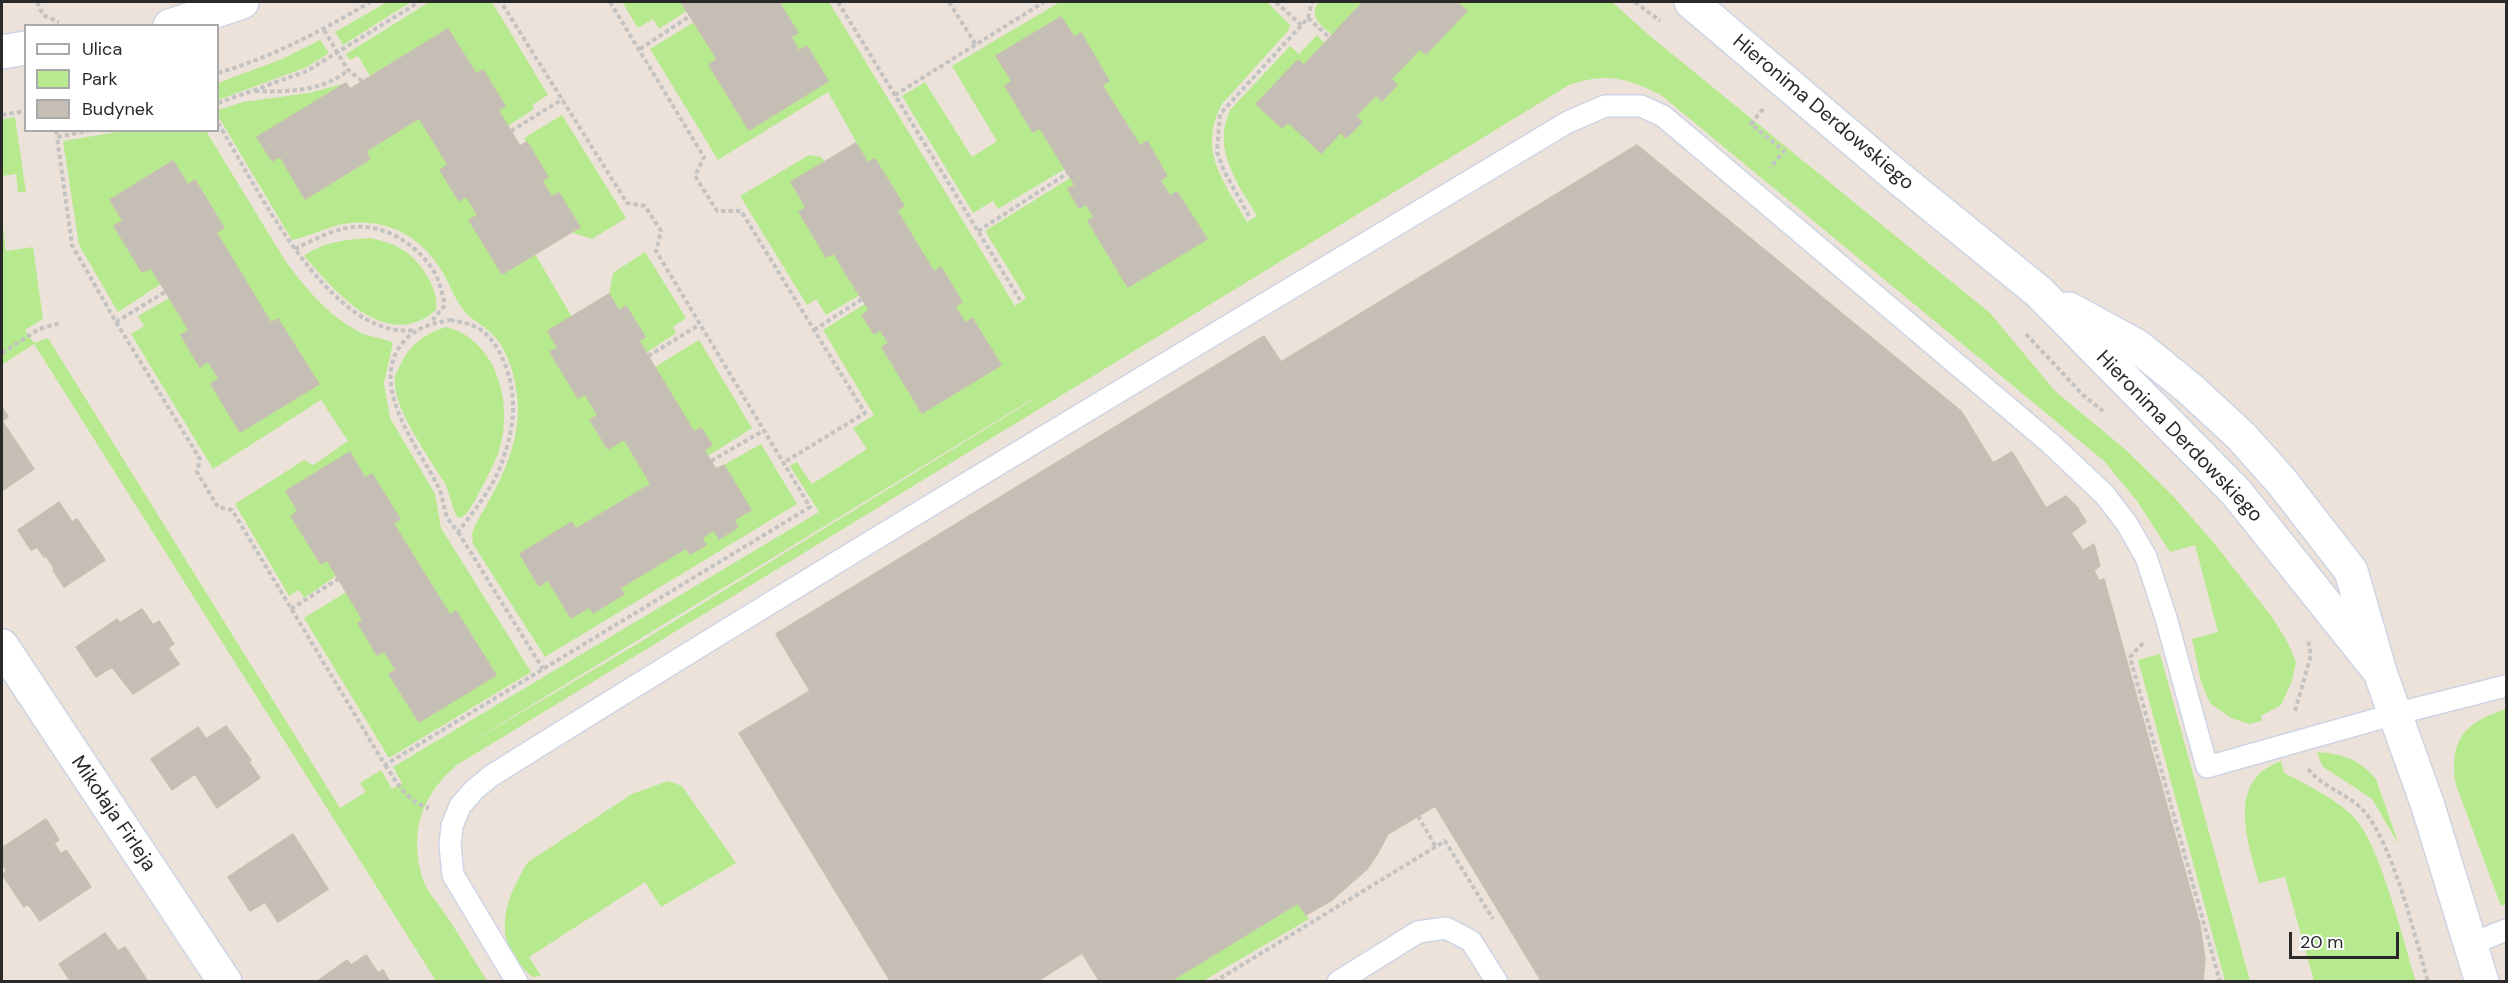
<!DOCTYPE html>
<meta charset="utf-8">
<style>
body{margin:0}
#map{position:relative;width:2508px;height:983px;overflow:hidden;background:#ede2d9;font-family:"DM Sans",sans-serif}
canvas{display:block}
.frame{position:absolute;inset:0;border:3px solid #292929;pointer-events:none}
.legend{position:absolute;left:24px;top:24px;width:195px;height:108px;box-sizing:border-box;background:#fff;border:2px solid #a9a9a9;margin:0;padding:8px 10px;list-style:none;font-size:18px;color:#292929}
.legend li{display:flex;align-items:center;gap:12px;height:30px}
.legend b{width:30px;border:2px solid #a9a9a9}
.scale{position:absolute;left:2289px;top:932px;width:110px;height:27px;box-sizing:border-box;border:3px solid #292929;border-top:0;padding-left:8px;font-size:18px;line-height:21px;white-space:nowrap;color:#292929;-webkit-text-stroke:4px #fff;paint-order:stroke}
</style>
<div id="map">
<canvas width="2508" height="983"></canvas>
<div class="frame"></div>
<ul class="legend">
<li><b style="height:8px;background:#fff"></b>Ulica</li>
<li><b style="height:16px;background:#b7ea8f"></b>Park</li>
<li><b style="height:16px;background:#c4beb5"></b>Budynek</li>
</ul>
<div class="scale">20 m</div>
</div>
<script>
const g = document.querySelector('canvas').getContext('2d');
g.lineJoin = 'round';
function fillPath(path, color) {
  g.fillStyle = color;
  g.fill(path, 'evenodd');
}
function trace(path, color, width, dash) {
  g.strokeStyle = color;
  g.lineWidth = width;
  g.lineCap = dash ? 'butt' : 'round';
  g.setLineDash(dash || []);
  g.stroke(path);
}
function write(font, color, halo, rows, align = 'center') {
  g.font = font + ' "DM Sans",sans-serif';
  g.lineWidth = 5;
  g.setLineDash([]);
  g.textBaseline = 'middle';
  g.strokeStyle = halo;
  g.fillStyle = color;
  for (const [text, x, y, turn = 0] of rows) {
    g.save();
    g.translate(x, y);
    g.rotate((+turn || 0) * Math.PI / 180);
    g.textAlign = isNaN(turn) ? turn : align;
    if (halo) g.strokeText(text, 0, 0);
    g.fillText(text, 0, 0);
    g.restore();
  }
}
fillPath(new Path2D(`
 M387,2H411L343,45L335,32Z
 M429,2H492L548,95L532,105L534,109L508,126L498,110L505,106L483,70L476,74L448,29L370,76L358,56L350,60L346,54Z
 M622,2H681L687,11L659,29L653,19L638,28Z
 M779,2H829L1015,306L1026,298L985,231L1070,178L1075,185L1068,189L1086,204L1094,217L1088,222L1128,287L1206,239L1178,192L1170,196L1160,180L1167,176L1147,142L1140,146L1102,85L1109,80L1081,34L997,56L1012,81L1005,86L1033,132L1040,128L1065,169L998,209L993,201L973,213L902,96L925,82L972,157L997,141L952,66L1060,2H1267L1290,25L1288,31L1222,104C1197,151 1224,181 1247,222L1257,216C1237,183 1212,149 1230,110L1290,46L1299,54L1317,35L1325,43L1304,65L1298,60L1257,104L1282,128L1288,122L1321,153L1341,132L1347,138L1361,122L1356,116L1376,95L1382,100L1391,79L1420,49L1426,54L1466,11L1457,2H1612L1650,36L1990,313L2055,391L2126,450L2173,496L2214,543L2272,617L2288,643L2296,662L2292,681L2281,705L2261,716L2262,721L2249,724L2231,718L2210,703L2201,682L2192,639L2218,632L2195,545L2170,552L2137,501L2104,461L1661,95C1627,78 1606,72 1569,85L457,765C420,796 409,834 423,880C427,892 439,904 446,915C460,936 473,959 487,981H436L34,344L2,365V219L6,251L33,247L43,319L25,330L34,343L48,338L340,808L366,792L360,783L381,770L392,789L402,783L393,767L819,512L790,466L797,462L812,484L867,449L853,428L874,415L823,330L865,304L869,310L862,315L873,333L880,330L889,343L882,348L922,413L1001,365L972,318L965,323L955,306L962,301L942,267L934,272L897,211L904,206L875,159L868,163L828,92L718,160L650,49L694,22L717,59L709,65L749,130L828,81L807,47L799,51L791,37L798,32ZM1031,401L637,644L458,750L1031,400Z
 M1319,2H1364L1332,35C1322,26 1307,16 1319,2Z
 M320,40L329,53L307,67L218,100V83L282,59Z
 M346,83L258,137L272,160L280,156L306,198L370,159L366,151L419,118L448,165L440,170L459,200L466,196L478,215L469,220L535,254L572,317L548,331L558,348L550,352L578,398L585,394L598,415L590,420L607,449L624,439L651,484L576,529L572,522L520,554L539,585L548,580L571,618L589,607L593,613L623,595L620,588L686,548L690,554L706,545L702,538L714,530L720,538L738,527L734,520L751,510L724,465L761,444L797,504L545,657L473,544L472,534C475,523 481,515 486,506C504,475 518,443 518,407C517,384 510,352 493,335C485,326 473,321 465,312C453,298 449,280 438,265C415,231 376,215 335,226C321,230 307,237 292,240L218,116V110L243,102L309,93Z
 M562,115L626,218L592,239L570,232L580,226L559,193L552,197L542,181L548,177L524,138Z
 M15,117L26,192H18L16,174L2,176V119Z
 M123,131H206L286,262C307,290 333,321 366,335C375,338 384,338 393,343L384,383L390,418L435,494L441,528L531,672L389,758L304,618L346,592L363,620L358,624L377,655L384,651L396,670L390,674L419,722L495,675L456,611L450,615L393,523L400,519L372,474L365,478L350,452L298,511L291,516L320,564L327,560L336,576L304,598L299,590L289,596L235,504L304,460L313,465L348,441L321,400L213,469L131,334L144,326L138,316L169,298L189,330L201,366L208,361L219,379L211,384L240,432L318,384L278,319L271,323L216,232L224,227L195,180L188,185L173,161L110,200L123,221L115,226L142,272L151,268L161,284L118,312L79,245L63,141Z
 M809,155L821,157L825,162L791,182L806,207L799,212L826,257L834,253L860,295L826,315L816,299L807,305L740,196Z
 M371,238C379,240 387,242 394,245C416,254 440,286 436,310C432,313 427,318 421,320C374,341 331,286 304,256C323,241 348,240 371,238Z
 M645,252L686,318L673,327L676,333L646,353L639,341L645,337L626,306L619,310L609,294L613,273Z
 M446,327C498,340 515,407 498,454C494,464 489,473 484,483C478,494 472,510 461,518L457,517C451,505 450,493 444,482C429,457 391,406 395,377C397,370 402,362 405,356C416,340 428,333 446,327Z
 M699,340L752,428L708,456L704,450L711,445L701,428L694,432L655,367Z
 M2160,654L2250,981H2225L2138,660Z
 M2506,709V904L2501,906L2456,785C2448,740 2465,722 2506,709Z
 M2317,752C2343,754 2359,759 2376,779L2399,845L2372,799L2322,766Z
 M2281,761L2284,773C2305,783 2334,799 2351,814C2380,840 2403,942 2416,981H2314L2285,877L2259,883C2248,841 2225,781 2281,761Z
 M668,781L682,786L736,863L661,907L645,882L529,957L541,976L533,977C490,943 503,902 528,862L632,794Z
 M1298,903L1309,919L1203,981L1169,982Z`), '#b7ea8f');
const building = new Path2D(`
 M681,2H769L771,4L779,2L798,33L791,37L799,51L807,46L828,81L749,130L709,65L717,59Z
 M1363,2H1457L1467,11L1426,54L1420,49L1391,79L1397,85L1382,101L1376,95L1356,116L1362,122L1346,138L1341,132L1321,153L1288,122L1282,128L1256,104L1298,60L1304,65Z
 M1061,17L1074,37L1081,33L1109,81L1102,85L1140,146L1147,141L1167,176L1160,180L1170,196L1177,192L1207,239L1128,287L1088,221L1094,217L1086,204L1079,208L1068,189L1075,185L1065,169L1040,128L1033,132L1005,86L1012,81L996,56Z
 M448,29L476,74L483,70L505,106L498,110L520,146L527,142L548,177L542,181L552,197L559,193L580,227L502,274L469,220L478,215L466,196L459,201L440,170L448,165L419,118L366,151L370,159L305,199L280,156L272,161L257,137L346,83L350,89Z
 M856,143L868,163L875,159L904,206L897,211L934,272L941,267L962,302L955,306L965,323L972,318L1001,365L922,413L882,347L889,343L880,330L874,334L862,315L869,310L843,269L834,253L826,257L799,212L806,207L791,182Z
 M1637,145L1961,411L1993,463L2012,452L2046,508L2066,496L2077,507L2086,522L2071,533L2083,551L2094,544L2100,566L2094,570L2099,581L2104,579L2200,925L2205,959L2203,982H1542L1435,806L1388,834L1378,853L1367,869L1332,900L1306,915L1298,903L1169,982H1100L1082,953L1036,982H891L739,733L810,691L776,634L1264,336L1281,362Z
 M173,161L188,185L195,180L224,228L216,232L271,323L278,319L319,384L240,432L211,384L219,379L208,361L200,367L181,335L189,330L151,268L142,272L114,226L123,221L110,200Z
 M609,294L619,311L626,306L645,337L639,341L694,432L701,428L712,445L704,450L711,461L716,469L724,465L751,510L734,520L738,527L719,539L714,530L702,538L706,545L690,554L686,548L620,588L624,594L593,613L589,607L571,618L548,580L539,586L520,554L572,522L576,529L651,484L624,439L608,449L590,420L598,415L585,394L578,398L550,352L558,348L548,331Z
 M2,407L8,417L2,421L34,469L2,491Z
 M350,452L365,478L372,474L400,519L393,523L450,615L456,611L496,675L419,722L389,674L396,670L384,651L377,655L358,623L363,620L327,560L321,564L291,516L298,511L286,491Z
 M59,502L72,522L77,519L105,560L64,587L53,570L54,568L46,556L44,557L37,547L31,550L18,530Z
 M142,609L153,625L159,621L174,644L168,648L179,664L133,694L112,667L96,677L76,647L117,619L120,623Z
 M226,726L251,760L249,762L260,778L217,808L195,774L172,790L151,759L198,727L206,739Z
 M46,819L59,840L54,843L61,854L66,850L91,887L40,921L28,904L24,907L2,874L7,871L2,864V848Z
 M293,834L328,889L278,922L265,902L250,911L228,877Z
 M105,933L118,951L125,947L147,980L71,982L59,964Z
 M366,955L378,973L383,970L390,982H316L347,960L351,965Z`);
fillPath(building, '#c4beb5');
trace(building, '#c8bfb3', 1.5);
const service = new Path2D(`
 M2471,944L2506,930
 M517,982L453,875L450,845L452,826L460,806L474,790L491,776C847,553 1208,338 1568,122L1605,106H1641L1663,116L2050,443L2105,495L2127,524L2146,557L2166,618L2207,767L2395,714L2506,686
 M1338,982L1418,932L1446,928L1471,941L1497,982`);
const minor = new Path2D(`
 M170,26L242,2
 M2,52L26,48
 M2,646L225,982`);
const secondary = new Path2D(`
 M1691,2L1895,175L2039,292L2236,492L2380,672
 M2069,309L2137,346L2189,388L2241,436L2282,482L2351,571L2380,672L2428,806L2482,982`);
trace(service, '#ced4e4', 24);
trace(minor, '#ced4e4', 36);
trace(secondary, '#ced4e4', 36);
trace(new Path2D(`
 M37,2L43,15L59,22
 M610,2L704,157L695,176L717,211H741L865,413L783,463
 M838,2L1020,300
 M949,2L976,45
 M1276,2L1301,25
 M1635,2L1660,21
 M1308,18L1312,2
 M324,30L348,70L362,81
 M640,49L690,16
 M218,73C272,57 322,31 370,2
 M255,91C286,92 323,92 348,70
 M895,95L1044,2
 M218,103L307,71L419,2
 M1763,109L1751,124L1784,151L1770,168
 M2,115L26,111
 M218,123C255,184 330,341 414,330
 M56,130L57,137
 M91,130L57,137L72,245L116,322L200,459L197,472L218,507L232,510L385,765L810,507L656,251L661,231L645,206L627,203L501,2
 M511,131L563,99
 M1249,216L1224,171L1217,152L1220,114L1308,18L1330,38
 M978,231L1068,173
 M295,249C311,241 328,232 346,228C380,221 415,242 433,270C440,281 442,293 445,305L431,322
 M450,320C462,322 474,324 484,332C506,351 517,394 512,422C511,435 506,450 502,462C493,488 474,511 458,532C454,527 450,522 447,517C443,507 443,495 438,486C419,449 374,393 397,351C409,330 427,324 450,320Z
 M116,322L165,292
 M814,330L862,299
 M2026,334L2083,395L2103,411
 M2,353L39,329L60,323
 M648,356L699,325
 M711,461L763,431
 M458,532L543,669
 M291,609L338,579
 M2143,643L2130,657L2220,982
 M2295,711L2311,655L2308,640
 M385,765C398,784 406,801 429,808
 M2308,769C2322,787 2348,794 2363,810C2393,843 2415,937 2428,982
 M1418,816L1436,847
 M1214,982L1445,841L1493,919`), '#c3c3c3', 4, [4.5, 3]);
trace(service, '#fff', 21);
trace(minor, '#fff', 33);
trace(secondary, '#fff', 33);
write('20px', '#292929', '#fff', [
 ["Hieronima Derdowskiego",1823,113,40],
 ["Hieronima Derdowskiego",2179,437,46],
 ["Mikołaja Firleja",113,814,56]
]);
</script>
